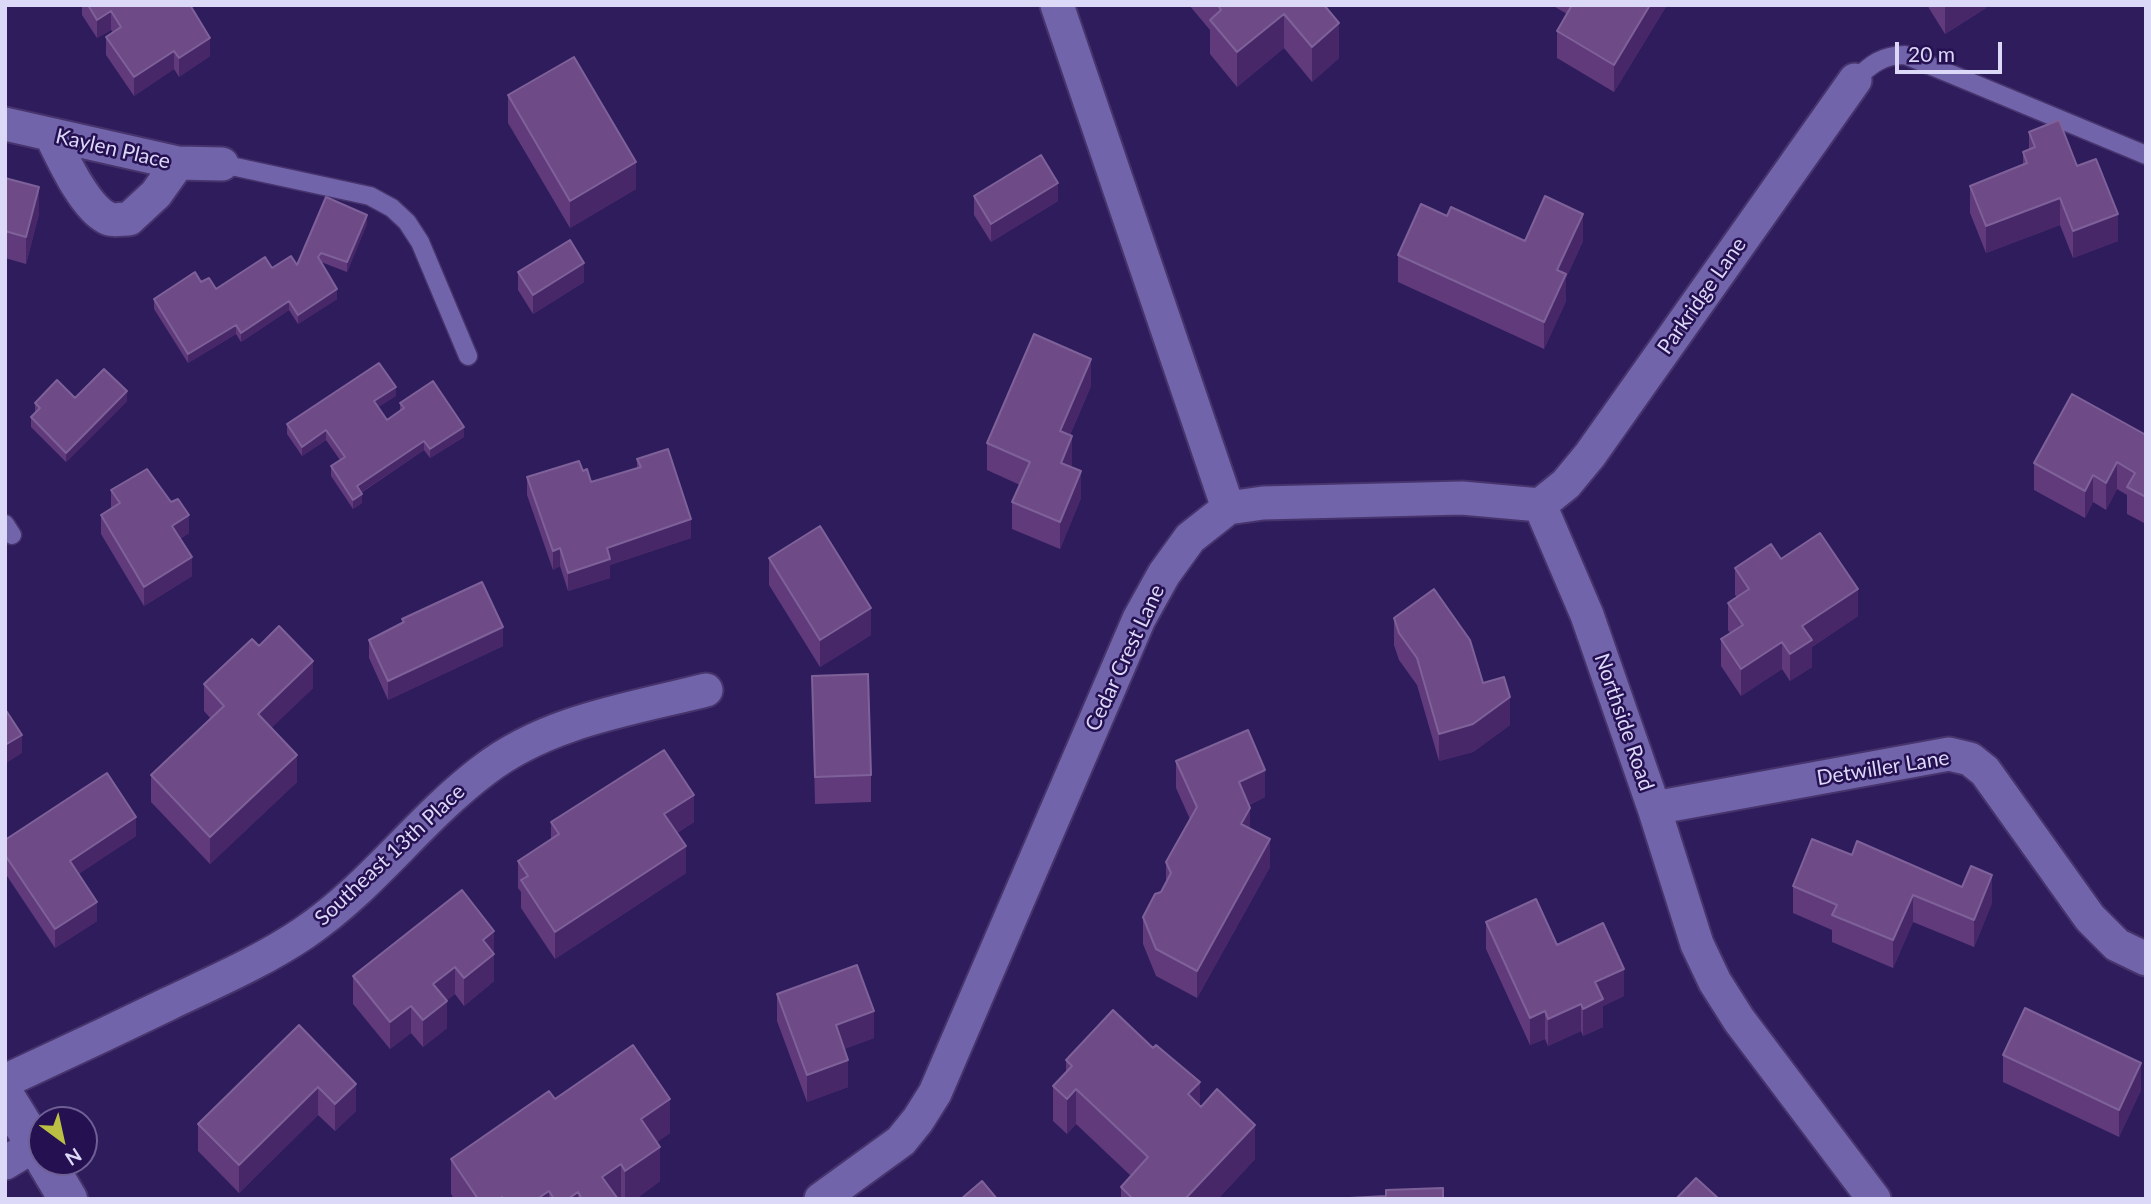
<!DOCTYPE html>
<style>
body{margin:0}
#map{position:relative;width:2151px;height:1204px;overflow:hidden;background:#2e1c5d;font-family:Lato,sans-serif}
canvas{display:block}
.frame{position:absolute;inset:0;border:7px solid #dcd8f8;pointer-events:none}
.north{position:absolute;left:28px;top:1106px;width:70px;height:70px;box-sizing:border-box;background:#251051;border:2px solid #6e6094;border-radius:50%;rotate:147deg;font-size:19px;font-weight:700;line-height:28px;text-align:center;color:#dcd8f8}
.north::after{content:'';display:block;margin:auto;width:24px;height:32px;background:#bbc044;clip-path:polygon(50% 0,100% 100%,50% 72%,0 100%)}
.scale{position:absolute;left:1895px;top:42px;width:107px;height:32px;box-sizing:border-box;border:4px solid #dcd8f8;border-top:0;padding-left:9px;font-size:21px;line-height:24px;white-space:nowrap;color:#dcd8f8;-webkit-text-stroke:5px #251051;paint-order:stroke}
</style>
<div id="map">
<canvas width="2151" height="1204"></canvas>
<div class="frame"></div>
<div class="north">N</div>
<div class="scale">20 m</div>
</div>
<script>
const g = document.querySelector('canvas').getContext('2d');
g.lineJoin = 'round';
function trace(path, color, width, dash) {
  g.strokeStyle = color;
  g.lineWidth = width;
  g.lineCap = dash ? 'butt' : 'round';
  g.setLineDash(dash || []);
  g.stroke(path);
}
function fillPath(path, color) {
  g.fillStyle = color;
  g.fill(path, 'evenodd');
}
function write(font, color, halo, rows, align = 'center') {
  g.font = font + ' Lato,sans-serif';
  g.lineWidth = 5;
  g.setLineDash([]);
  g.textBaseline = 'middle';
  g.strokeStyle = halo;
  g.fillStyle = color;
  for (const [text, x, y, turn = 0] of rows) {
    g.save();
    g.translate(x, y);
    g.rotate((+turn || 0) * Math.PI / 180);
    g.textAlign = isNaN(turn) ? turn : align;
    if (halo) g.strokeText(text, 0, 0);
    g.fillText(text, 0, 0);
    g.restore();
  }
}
const service = new Path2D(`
 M1855,80C1871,64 1883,55 1905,55L2146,155
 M222,164L370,196L392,208L407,222L420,242L468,356
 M5,524L12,535`);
const minor = new Path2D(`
 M5,124L178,163L222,164
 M51,135C62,157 84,207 107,218C112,221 122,219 129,219L156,194L178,163
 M1540,505L1587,615L1654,808L1697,944L1715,982L1739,1020L1874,1199
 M1540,505L1566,484L1590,455L1855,80
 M1228,508L1263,503L1462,498L1540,505
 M1654,808L1949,754L1970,759L1985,771L2090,918L2117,945L2146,959
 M5,1081C59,1056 114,1030 168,1004C214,982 261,962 304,933C372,887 419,819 484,770C547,721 631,709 706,690
 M5,1163L35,1145
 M821,1199L901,1141L918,1120L935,1093L1139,619L1164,574L1190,538L1228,508L1057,5`);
const tertiary = new Path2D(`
 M5,1096L42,1156
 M46,1162L68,1199`);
trace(service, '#47346c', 21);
trace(minor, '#47346c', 37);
trace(tertiary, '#47346c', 42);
trace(service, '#7164ab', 18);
trace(minor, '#7164ab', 33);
trace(tertiary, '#7164ab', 38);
fillPath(new Path2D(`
 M82,5H190L210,56L179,77L174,69L134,96L106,55V37L113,32L111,30L97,38L82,15Z
 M1189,5H1324L1339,58L1312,82L1284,48L1237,87L1210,54V30Z
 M1552,5H1667L1614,92L1557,58V31L1567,14Z
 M1927,5H1986V8L1945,34Z
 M508,95L636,189L570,228L508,123Z
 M2029,132L2077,166L2118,241L2073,258L2060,225L1986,253L1970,213V186L2023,165V152L2029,150Z
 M5,178L39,214L26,264L5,258Z
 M974,196L1058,201L991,242L974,215Z
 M1447,216L1525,241H1583L1566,278V301L1544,349L1398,282V255Z
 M367,224L347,272L321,262L337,299L298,324L289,310L241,342L236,334L188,363L154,309V299L201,282L216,289L272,268L297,265Z
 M518,272L584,282L533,314L518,290Z
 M1091,386L1070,435L1072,463L1071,467L1081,498L1060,549L1012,529V502L1020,485L987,470V443Z
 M396,396L378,407L387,420L400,411V403L464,437L430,458L424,450L361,493L362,503L353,509L331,476V466L340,460L326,440L302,456L287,434V424Z
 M75,398L127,401L66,462L31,427V417L35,413V403Z
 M2146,435V524L2127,514V495L2117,489L2106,510L2093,502L2085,518L2034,490V463Z
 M637,459L691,538L610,565V578L568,591L560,566L553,570L527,495V477L583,471L591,482L637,468Z
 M111,490L189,533L180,539L192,576L144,606L101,534V515L111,508Z
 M769,558L871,635L820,667L769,585Z
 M1781,559L1858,616L1812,647V667L1790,681L1782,669L1741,696L1721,666V639L1730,633L1728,630V603L1737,597L1735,595V568Z
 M1394,618L1510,725L1473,752L1439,761L1417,685L1399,660L1394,645Z
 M402,619L503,646L388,700L369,658V640L402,623Z
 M259,646L313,688L271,728L297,782L210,864L151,802V775L211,719L204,711V684Z
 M812,676L871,775V802L815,804Z
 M1176,761L1265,797L1249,805L1250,829L1270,867L1197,998L1156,976L1143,944V917L1161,892L1166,883V862L1190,819L1176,788Z
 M551,822H694L677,833L686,873L555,959L521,908V892L518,888V861L551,839Z
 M136,836L78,874L97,921L55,948L5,873V840Z
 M1852,855L1992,903L1974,947L1913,922L1893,968L1832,942V930L1793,913V886Z
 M1486,922L1557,945L1624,996L1603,1006V1027L1583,1036L1581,1031L1548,1046L1545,1039L1530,1045L1486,949Z
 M494,931V981L464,1006L455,994L447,1000V1028L423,1047L411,1033L390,1049L353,1004V976Z
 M777,994L874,1038L844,1049L848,1087L807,1102L777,1021Z
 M299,1025L356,1111L335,1131L318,1115L239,1193L198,1151V1124Z
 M2003,1055L2141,1090L2119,1137L2003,1082Z
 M1066,1060L1200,1106L1255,1159L1218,1199H1121V1187L1131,1176L1076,1124L1067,1134L1053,1121V1086L1066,1072Z
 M555,1099L670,1133L657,1142L660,1181L636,1199H454L451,1194V1159Z`), '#603a7a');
fillPath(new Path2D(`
 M1650,5H1667L1614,92V65Z
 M1948,5H1986V8L1945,34V7Z
 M111,11V30L97,38V20Z
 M1284,14V48L1237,87V52Z
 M1339,23V58L1312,82V47Z
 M210,38V56L179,77V58Z
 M174,51V69L134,96V77Z
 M636,162V189L570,228V201Z
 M1058,183V201L991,242V224Z
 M39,187V214L26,264V237Z
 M2060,198V225L1986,253V226Z
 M1583,214V241L1566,278V301L1544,349V322L1557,270Z
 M2118,214V241L2073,258V231Z
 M367,215V224L347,272V262Z
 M584,263V282L533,314V295Z
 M337,289V299L298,324V315Z
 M289,301V310L241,342V333Z
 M236,325V334L188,363V354Z
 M1091,359V386L1060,458V431Z
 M396,387V396L374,410V401Z
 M127,391V401L66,462V453Z
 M464,427V437L430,458V449Z
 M326,430V440L302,456V447Z
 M1072,436V463L1061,490V463Z
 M424,441V450L357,495V486Z
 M2117,462V489L2106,510V483Z
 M1081,471V498L1060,549V522Z
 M2093,475V502L2085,518V491Z
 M362,494V503L353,509V500Z
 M189,515V533L172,544V526Z
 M691,519V538L610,565V578L568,591V573L607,548Z
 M560,548V566L553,570V551Z
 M192,557V576L144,606V587Z
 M1858,589V616L1812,647V667L1790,681V654L1802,626Z
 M871,608V635L820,667V640Z
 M503,627V646L388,700V681Z
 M1782,642V669L1741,696V669Z
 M313,661V688L258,741V714Z
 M1510,697V725L1473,752L1439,761V734Z
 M22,735V753L5,764V745Z
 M297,755V782L210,864V837Z
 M1265,770V797L1239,809V782Z
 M694,795V822L664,841V814Z
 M1250,808V835L1241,824Z
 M136,817V836L70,880V861Z
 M1270,839V867L1197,998V971Z
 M686,846V873L555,959V932Z
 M1992,875V903L1974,947V920Z
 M1913,895V922L1893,968V940Z
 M97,902V921L55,948V929Z
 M494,931V981L464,1006V978L483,940Z
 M455,967V994L433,1011V984Z
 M1624,969V996L1603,1006V1027L1583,1036V1009L1595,982Z
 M447,1001V1028L423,1047V1020Z
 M1581,1004V1031L1548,1046V1019Z
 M411,1006V1033L390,1049V1022Z
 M874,1011V1038L836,1052V1025Z
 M1545,1011V1039L1530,1045V1018Z
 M848,1060V1087L807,1102V1075Z
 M2141,1063V1090L2119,1137V1110Z
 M1200,1082V1116L1188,1094Z
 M356,1084V1111L335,1131V1104Z
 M318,1087V1115L239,1193V1165Z
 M1076,1089V1124L1067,1134V1099Z
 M670,1099V1133L641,1154V1119Z
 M1255,1125V1159L1218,1199H1185Z
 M660,1147V1181L636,1199H625V1171Z
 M621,1164V1199H602V1177Z
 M549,1191V1199H537Z
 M578,1192V1199H568Z`), '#472768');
const building = new Path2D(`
 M88,5H190L210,38L179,58L174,51L134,77L106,37L121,27L111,11L97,20Z
 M1218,5H1324L1339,23L1312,47L1284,14L1237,52L1210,20L1221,10Z
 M1572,5H1650L1614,65L1557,31Z
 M574,57L636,162L570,201L508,95Z
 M2059,120L2077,166L2096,159L2118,214L2073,231L2060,198L1986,226L1970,186L2027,163L2023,152L2035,147L2029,132Z
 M1041,155L1058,183L991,224L974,196Z
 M5,178L39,187L26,237L5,231Z
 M1545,196L1583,214L1557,270L1566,274L1544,322L1398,255L1421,204L1447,216L1451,207L1525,241Z
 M326,197L367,215L347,262L321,253L318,257L337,289L298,315L289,301L241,333L236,325L188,354L154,299L195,272L201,282L209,278L216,289L265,257L272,268L291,256L297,265Z
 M570,240L584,263L533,295L518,272Z
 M1034,334L1091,359L1060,431L1072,436L1061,463L1081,471L1060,522L1012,502L1030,462L987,443Z
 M379,363L396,387L374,401L387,420L404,408L400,403L433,381L464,427L430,449L424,441L357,486L362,494L353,500L331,466L345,457L326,430L302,447L287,424Z
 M104,369L127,391L66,453L31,417L40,408L35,403L57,380L75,398Z
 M2072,394L2146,435V497L2127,487L2135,473L2117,462L2106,483L2093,475L2085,491L2034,463Z
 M668,449L691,519L607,548L610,559L568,573L560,548L553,551L527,477L579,461L583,471L587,469L591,482L641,467L637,459Z
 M147,469L171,502L178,499L189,515L172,526L192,557L144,587L101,515L120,503L111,490Z
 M820,526L871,608L820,640L769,558Z
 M1820,533L1858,589L1802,626L1812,640L1790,654L1782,642L1741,669L1721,639L1743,625L1728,603L1749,589L1735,568L1771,544L1781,559Z
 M482,582L503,627L388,681L369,640L404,622L402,619Z
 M1434,589L1470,640L1483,683L1504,677L1510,697L1473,724L1439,734L1417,658L1399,633L1394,618Z
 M279,626L313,661L258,714L297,755L210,837L151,775L224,706L204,684L252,639L259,646Z
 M868,674L871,775L815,777L812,676Z
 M5,709L22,735L5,745Z
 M1248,730L1265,770L1239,782L1250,808L1241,824L1270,839L1197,971L1156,949L1143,917L1155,894L1161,892L1171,873L1166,862L1197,807L1176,761Z
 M664,750L694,795L664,814L686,846L555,932L521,880L528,876L518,861L559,834L551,822Z
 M107,773L136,817L70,861L97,902L55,929L5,855V840Z
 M1812,839L1852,855L1857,841L1962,887L1971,866L1992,875L1974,920L1913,895L1893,940L1832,915L1837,905L1793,886Z
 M462,890L494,931L483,940L494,954L464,978L455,967L433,984L447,1001L423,1020L411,1006L390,1022L353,976Z
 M1536,899L1557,945L1603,923L1624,969L1595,982L1603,999L1583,1009L1581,1004L1548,1019L1545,1011L1530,1018L1486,922Z
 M857,965L874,1011L836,1025L848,1060L807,1075L777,994Z
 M2025,1008L2141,1063L2119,1110L2003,1055Z
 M1113,1010L1153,1048L1156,1045L1200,1082L1188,1094L1201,1107L1217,1089L1255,1125L1185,1199H1133L1121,1187L1148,1157L1076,1089L1067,1099L1053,1086L1072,1066L1066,1060Z
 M299,1025L356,1084L335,1104L318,1087L239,1165L198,1124Z
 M633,1045L670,1099L641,1119L660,1147L625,1171L621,1164L602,1177L618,1199H582L578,1192L568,1199H554L549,1191L537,1199H503L502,1197L500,1199H478L451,1159L549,1091L555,1099Z
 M1696,1178L1719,1199H1676Z
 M982,1181L997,1199H961Z
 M1443,1188V1199H1331L1386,1196V1190Z`);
fillPath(building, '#6e4b87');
trace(building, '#7f6199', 2);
write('21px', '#dcd8f8', '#251051', [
 ["Kaylen Place",113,149,13],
 ["Parkridge Lane",1702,296,-55],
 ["Cedar Crest Lane",1125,658,-65],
 ["Northside Road",1624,722,71],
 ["Detwiller Lane",1883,768,-9],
 ["Southeast 13th Place",390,855,-43]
]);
</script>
